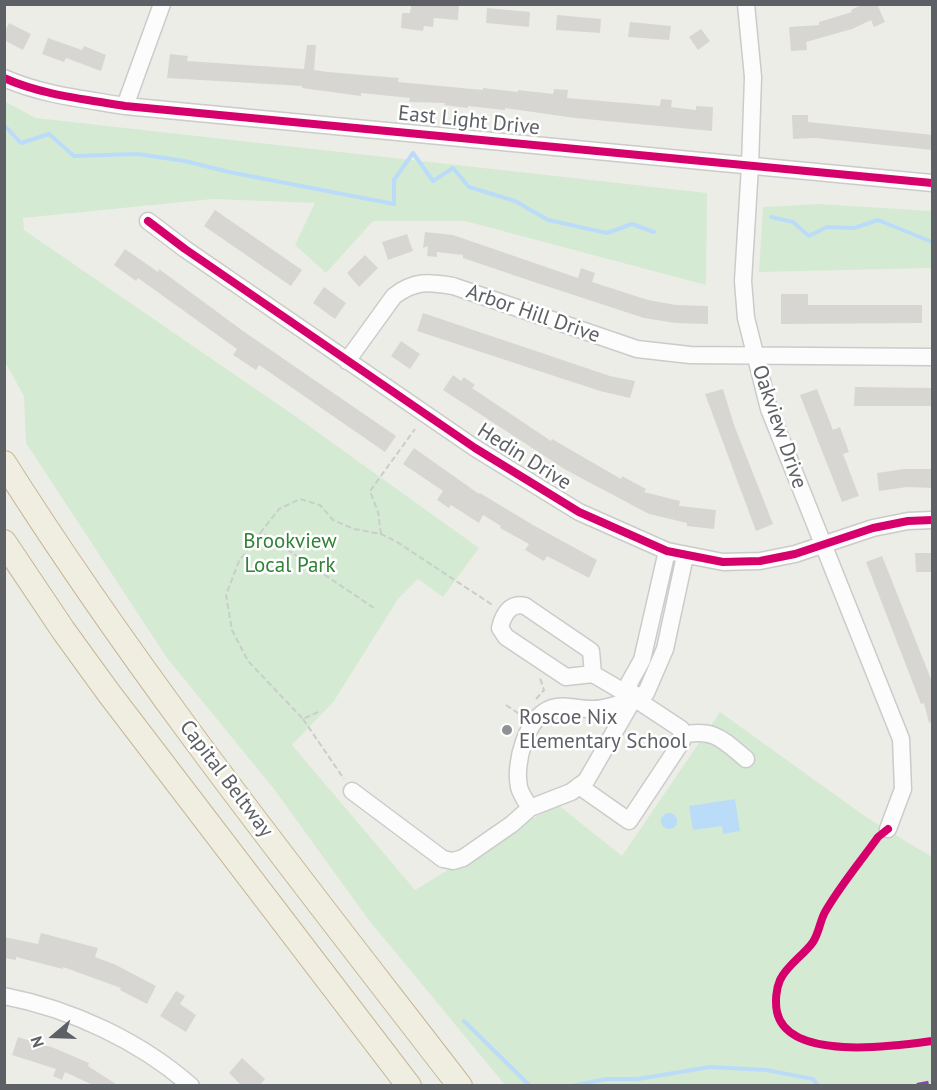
<!DOCTYPE html>
<style>
body{margin:0}
#map{position:relative;width:937px;height:1090px;overflow:hidden;background:#edede8;font-family:"PT Sans",sans-serif}
canvas{display:block}
.frame{position:absolute;inset:0;border:6px solid #5d6166;pointer-events:none}
.north{position:absolute;left:24px;top:1006px;width:60px;height:60px;-webkit-text-stroke:4px #fff;paint-order:stroke;rotate:251deg;font-size:16px;font-weight:700;line-height:24px;text-align:center;color:#5d6166}
.north::after{content:'';display:block;margin:auto;width:21px;height:27px;background:#5d6166;clip-path:polygon(50% 0,100% 100%,50% 72%,0 100%)}
</style>
<div id="map">
<canvas width="937" height="1090"></canvas>
<div class="frame"></div>
<div class="north">N</div>
</div>
<script>
const g = document.querySelector('canvas').getContext('2d');
g.lineJoin = 'round';
function fillPath(path, color) {
  g.fillStyle = color;
  g.fill(path, 'evenodd');
}
function trace(path, color, width, dash) {
  g.strokeStyle = color;
  g.lineWidth = width;
  g.lineCap = dash ? 'butt' : 'round';
  g.setLineDash(dash || []);
  g.stroke(path);
}
function write(font, color, halo, rows, align = 'center') {
  g.font = font + ' "PT Sans",sans-serif';
  g.lineWidth = 5;
  g.setLineDash([]);
  g.textBaseline = 'middle';
  g.strokeStyle = halo;
  g.fillStyle = color;
  for (const [text, x, y, turn = 0] of rows) {
    g.save();
    g.translate(x, y);
    g.rotate((+turn || 0) * Math.PI / 180);
    g.textAlign = isNaN(turn) ? turn : align;
    if (halo) g.strokeText(text, 0, 0);
    g.fillText(text, 0, 0);
    g.restore();
  }
}
fillPath(new Path2D(`
 M4,101L36,118L707,193L706,285L465,221H373L326,273L295,245L315,203L213,199L23,218L24,230L295,416L479,548L443,597L418,579L398,599L334,701L292,745L415,890L557,804L622,856L720,712L866,817L932,857V1085H505L368,919L274,789L167,658L26,443L24,396L5,362Z
 M818,204L932,211V268L759,272L763,207Z`), '#d5ead3');
fillPath(new Path2D(`
 M735,799L740,831L723,834L722,826L693,830L689,806Z
 M661 821a8 8 0 1 1 16 0a8 8 0 1 1-16 0Z`), '#bbdcf8');
trace(new Path2D(`
 M4,125L21,143L49,134L74,156L137,154L185,161L229,172L394,204V180L413,153L433,181L453,168L469,187L515,201L548,220L607,233L632,224L654,232
 M771,217L793,222L809,236L827,227L854,228L878,220L932,242
 M464,1021L530,1086
 M571,1086L607,1079H638L710,1067L766,1070L813,1079L818,1086`), '#bbdcf8', 4);
fillPath(new Path2D(`
 M417,4L459,5L458,20L434,18L433,27L424,26L423,31L401,28L402,13H410L411,6H416Z
 M863,4H877L885,22L874,27L871,20L852,29L806,42L807,50L791,51L789,27L819,25V22L852,12L851,10Z
 M487,8L530,12L529,27L486,23Z
 M557,15L601,19L600,33L556,30Z
 M630,22L671,26L669,40L628,37Z
 M9,23L31,34L23,50L4,40V33Z
 M701,29L710,41L698,50L689,37Z
 M48,38L82,50L84,46L106,55L101,71L66,58L64,62L42,54Z
 M307,45H316L314,70L328,72L399,78L398,82L483,90V88L518,92V90L553,94L554,89L568,90L567,98L660,106L661,99L672,100L671,107L696,110V106L713,107L712,131L575,118L505,108V110L468,106V108L444,105L445,103L409,102L410,98L361,93V96L302,88V86L167,78L170,54L188,56L187,61L304,69Z
 M792,115H808V122L933,135V150L815,138L793,139Z
 M215,210L302,270L291,286L204,226Z
 M425,232L453,235L578,278L581,268L595,273L592,282L648,300L676,305L708,306V324L675,323L644,318L534,282L463,258V255L437,252V257L427,256L428,246L423,248Z
 M407,234L413,251L388,260L382,242Z
 M125,249L158,272L159,269L243,331L396,436L385,452L259,365L256,370L233,355L237,349L138,278L136,281L114,265Z
 M365,255L378,268L359,287L347,273Z
 M324,287L346,303L335,319L313,303Z
 M781,294H808V305H922V323L781,324Z
 M423,313L610,376L635,381L630,398L600,391L417,331Z
 M401,341L420,354L410,369L391,356Z
 M453,375L461,381L464,377L475,385L472,388L551,441L552,439L621,479L622,476L646,489L644,492L680,501L679,506L716,510L714,529L687,526V523L649,514L566,470L443,390Z
 M855,387L933,388V406H854Z
 M723,389L734,425L773,524L756,531L705,394Z
 M817,389L833,430L840,427L849,452L843,454L859,496L842,502L800,395Z
 M414,448L479,494L480,493L533,525L597,560L589,578L547,556L544,561L525,550L529,544L500,528L501,526L483,515L479,523L451,505L449,508L437,500L443,491L403,464Z
 M904,469H933V488L907,487L879,491L877,473Z
 M915,553H933V572H916Z
 M882,556L933,684V722L929,723L924,703L921,704L866,562Z
 M41,933L98,948L95,957L116,965L156,986L147,1004L120,990L121,988L63,967V969L16,957V960L4,958V937L38,944Z
 M176,991L185,996L180,1004L196,1015L186,1032L160,1016Z
 M18,1037L54,1048L89,1063L88,1066L119,1086H95L65,1072L62,1080L53,1076L56,1069L12,1055Z
 M242,1058L265,1079L259,1086H242L229,1073Z`), '#d7d6d3');
const minor = new Path2D(`
 M746,4L753,77L750,166L743,281L746,318L769,409L901,739L903,789L888,829
 M4,78C42,95 84,99 125,106L932,183
 M125,106L162,4
 M148,221L185,249L475,448L579,512L667,551L723,562L760,561L795,554L873,528L908,521L932,520
 M347,361L394,296C415,280 429,282 453,286L637,349L690,355L932,357
 M634,698L628,685L642,660L667,551
 M681,735C714,728 722,739 746,759
 M579,786L629,821L682,741L681,729L634,698L593,674L566,677L506,637L500,628C503,615 510,602 525,606L591,651L593,674
 M352,791L443,859L453,861L463,858L512,824L530,808L571,792L586,781L634,698
 M530,808C526,801 521,795 519,787C514,763 526,717 552,708C564,704 577,709 589,709C608,710 629,700 646,693L665,649L685,556
 M4,996C71,1009 140,1041 191,1086`);
const highway = new Path2D(`
 M4,463C142,681 303,882 460,1086
 M4,542L63,630L108,692L409,1086`);
trace(minor, '#cacbca', 19);
trace(highway, '#c5b894', 26);
trace(new Path2D(`
 M261,532L239,561L226,595L232,630L248,661L303,719L320,711
 M381,534L378,512L370,491L415,429
 M374,608L261,532L279,509L300,499L320,505L333,520L354,529L381,534L397,542L494,606
 M536,699L544,690L540,678
 M506,705L521,715
 M303,719L344,779`), '#c9cecb', 2, [6, 3]);
trace(minor, '#fcfcfc', 16);
trace(highway, '#f0ede1', 24);
trace(new Path2D(`
 M917,1086L932,1083`), '#8e44ad', 6, [12, 6]);
trace(new Path2D(`
 M4,78C42,95 84,99 125,106L932,183
 M148,221L185,249L475,448L579,512L667,551L723,562L760,561L795,554L873,528L908,521L932,520
 M888,829L878,837C861,861 840,886 825,912C820,921 819,933 813,942C804,955 787,965 780,980C776,989 775,1002 777,1012C788,1062 896,1046 932,1041`), '#d6006c', 8);
for (const [x, y, r, color] of [
 [507,730,6,"#8f9294"]
]) {
  const dot = new Path2D();
  dot.arc(x, y, r, 0, 2 * Math.PI);
  g.fillStyle = color;
  g.fill(dot);
  trace(dot, '#fff', 2);
}
write('21px', '#5d6166', '#fff', [
 ["East Light Drive",469,121,6],
 ["Arbor Hill Drive",533,314,19],
 ["Oakview Drive",779,427,71],
 ["Hedin Drive",524,457,32],
 ["Capital Beltway",226,779,53]
]);
write('21px', '#308237', '#fff', [
 ["Brookview",290,542],
 ["Local Park",290,566]
]);
write('21px', '#5d6166', '#fff', [
 ["Roscoe Nix",519,718],
 ["Elementary School",519,742]
], 'left');
</script>
